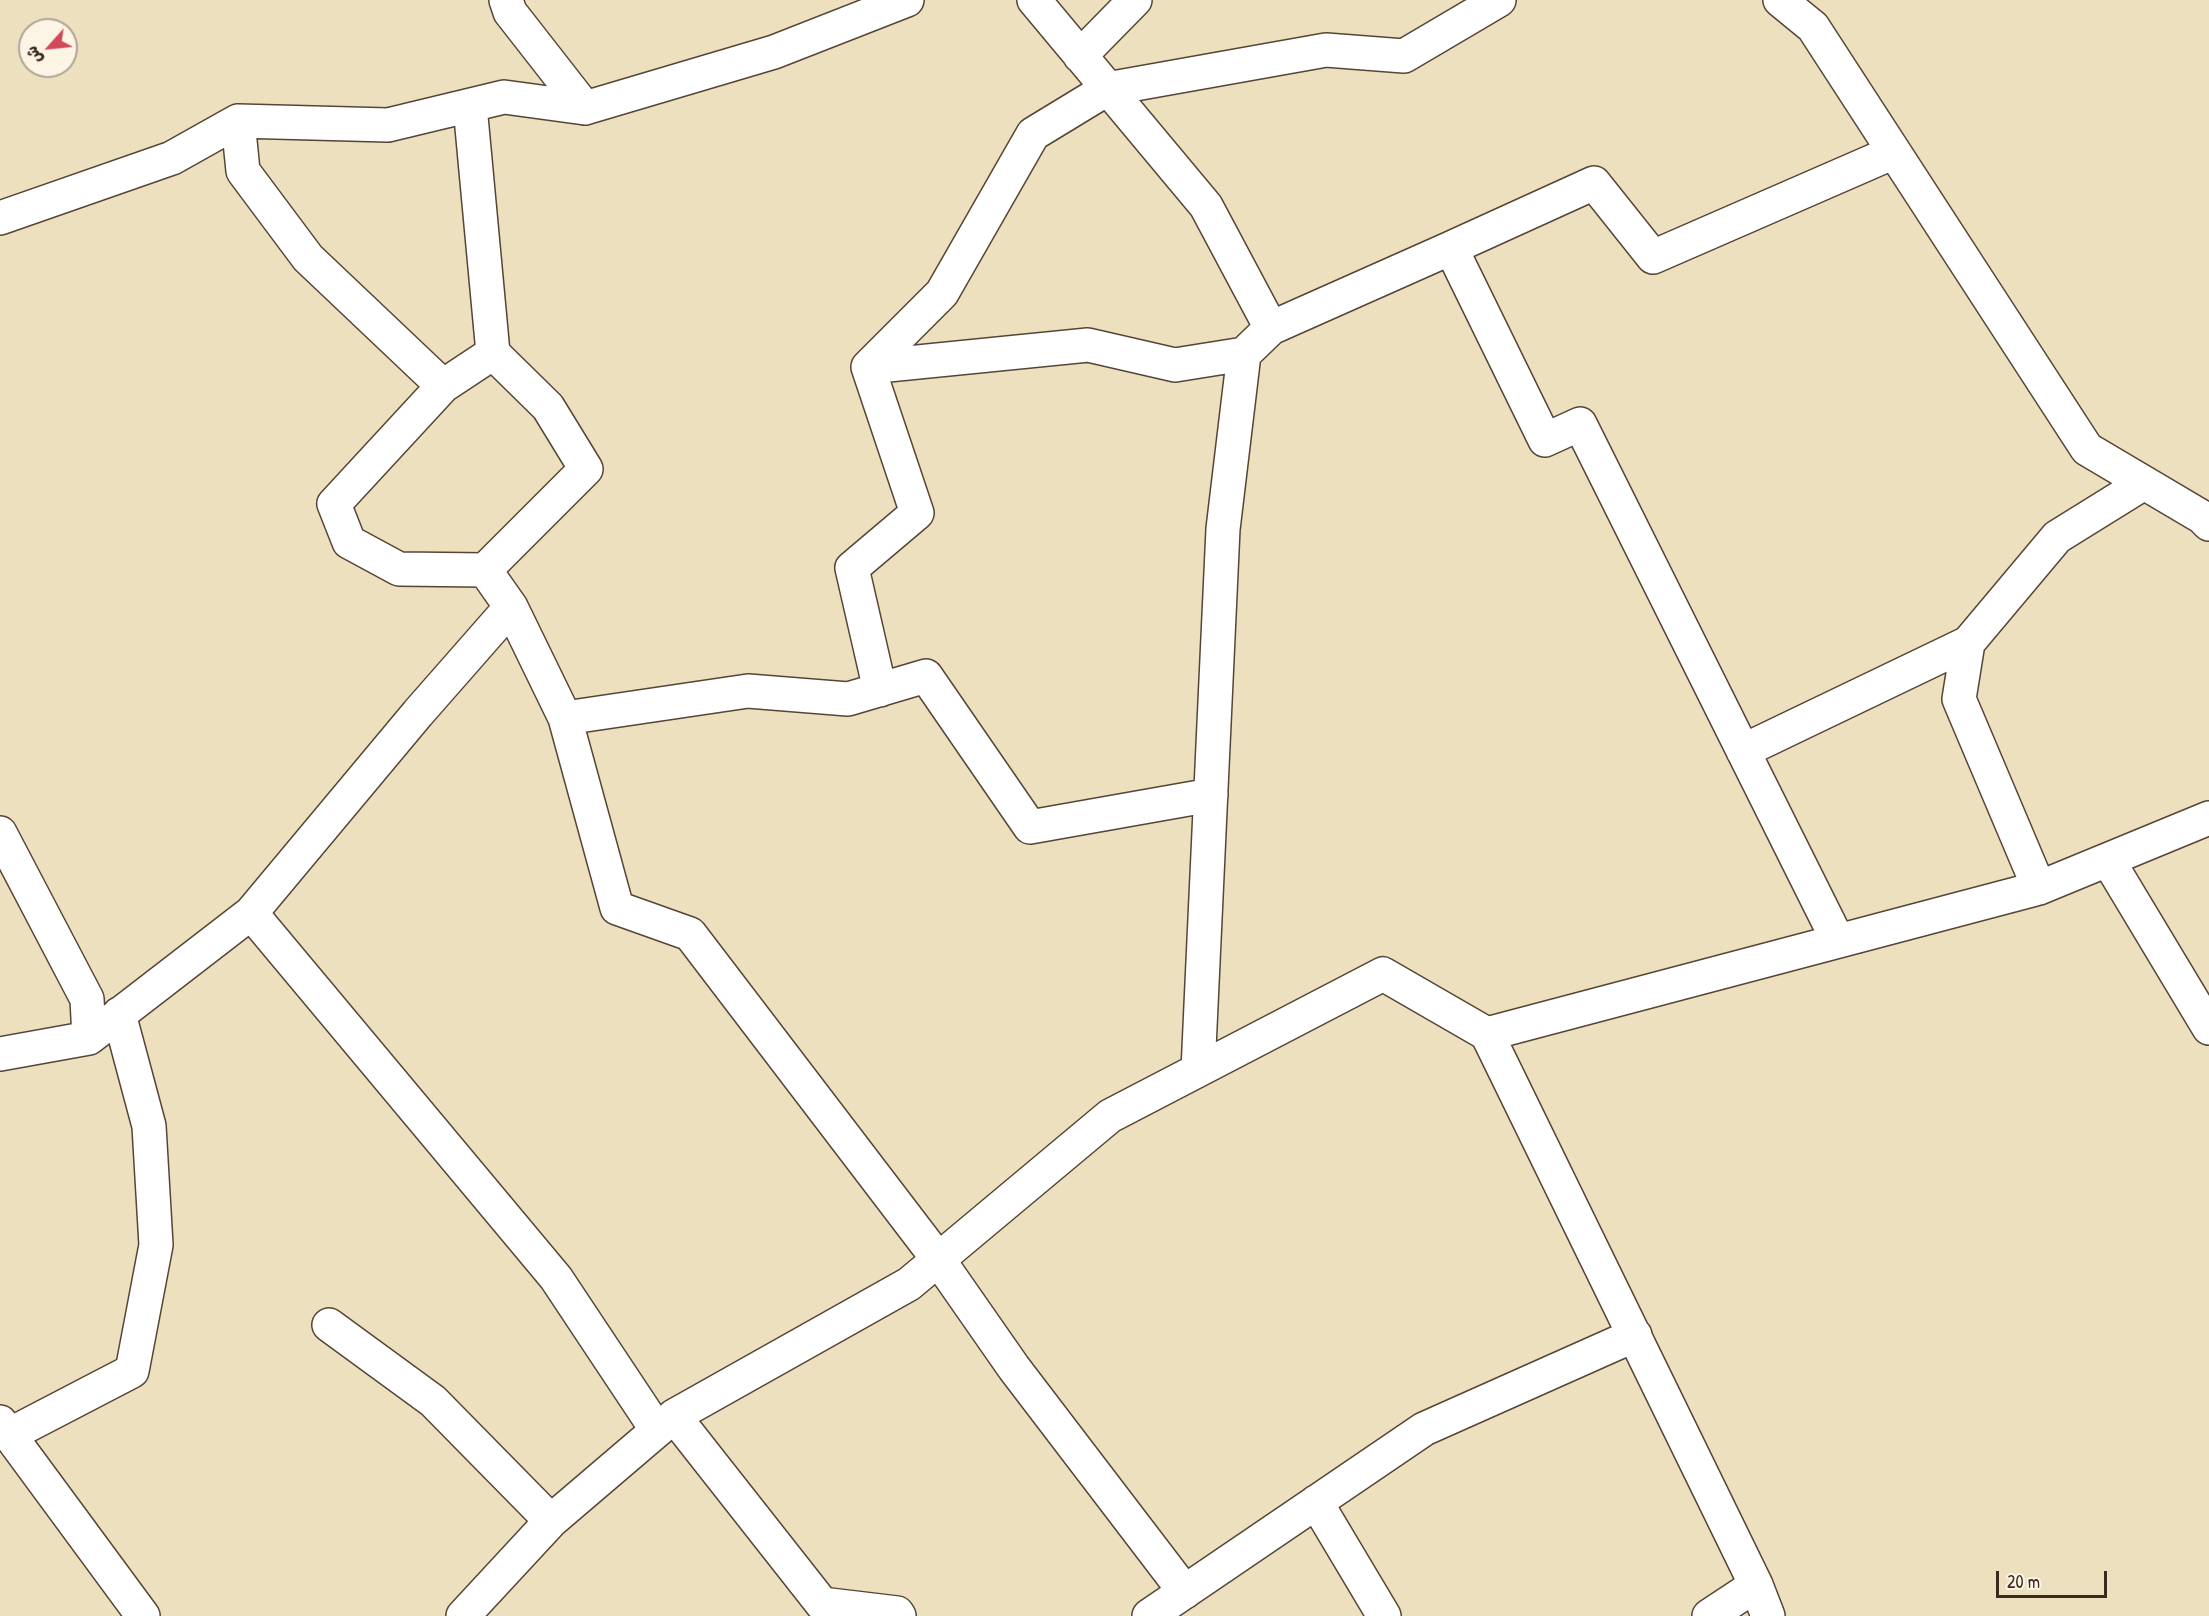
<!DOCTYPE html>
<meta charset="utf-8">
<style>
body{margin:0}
#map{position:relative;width:2209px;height:1616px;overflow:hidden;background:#ede0bf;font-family:"Patrick Hand","Playpen Sans Arabic",sans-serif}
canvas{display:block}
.north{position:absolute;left:18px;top:18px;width:60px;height:60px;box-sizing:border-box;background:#fcf5e5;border:2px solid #afa495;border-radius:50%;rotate:243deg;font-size:16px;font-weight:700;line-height:24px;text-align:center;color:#3b2a1e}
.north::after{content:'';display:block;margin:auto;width:21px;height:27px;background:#d1495b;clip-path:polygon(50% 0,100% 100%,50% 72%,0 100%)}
.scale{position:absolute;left:1996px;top:1571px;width:111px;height:27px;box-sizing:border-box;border:3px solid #3b2a1e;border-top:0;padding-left:8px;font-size:18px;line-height:21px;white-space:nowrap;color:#3b2a1e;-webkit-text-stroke:4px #fcf5e5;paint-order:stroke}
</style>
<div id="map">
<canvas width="2209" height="1616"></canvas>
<div class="north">ش</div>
<div class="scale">20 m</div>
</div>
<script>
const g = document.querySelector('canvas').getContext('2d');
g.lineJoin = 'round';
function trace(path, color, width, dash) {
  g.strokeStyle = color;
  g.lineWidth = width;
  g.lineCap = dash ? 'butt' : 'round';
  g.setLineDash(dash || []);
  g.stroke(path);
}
const street = new Path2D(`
 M506,0L510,12L585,108L774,52L907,0
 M1034,0L1206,206L1271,328L1451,248L1545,440L1580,424L1838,941
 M1780,0L1813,27L2087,449L2202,517L2209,524
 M1080,56L1135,0
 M470,106L493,353
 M238,121L243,171L308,258L443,386L334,504L349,542L399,569L485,570L586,469L548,407L493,353L443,386
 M0,218L172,158L238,121L388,125L504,97L585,108
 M1451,248L1594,183L1653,257L1894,152
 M868,367L942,293L1033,134L1107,89L1326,50L1404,56L1499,0
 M485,570L511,607L565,718L617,908L690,934L938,1259L1014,1368L1185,1592
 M880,690L852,568L917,513L868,367L1088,345L1175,365L1244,354
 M565,718L748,691L848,699L926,676L1030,827L1211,795
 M1743,751L1968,643
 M0,833L87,999L89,1038
 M2108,860L2209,1028
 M2039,888L1959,699L1968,643L2057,537L2144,483
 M251,913L556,1278L657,1430
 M1487,1034L1756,1585L1768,1616
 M0,1054L89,1038L251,913L418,713L511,607
 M1198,1070L1223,529L1244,354L1271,328
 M329,1325L433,1401L551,1521
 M674,1416L822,1604L897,1613L899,1616
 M0,1422L143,1616
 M9,1435L132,1371L156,1245L149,1126L119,1014
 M1316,1502L1384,1616
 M463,1616L551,1521L674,1416L909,1284L1110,1116L1383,974L1487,1034L2039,888L2209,818
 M1149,1616L1424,1429L1635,1335
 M1709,1616L1756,1585`);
trace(street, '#564536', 36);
trace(street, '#fff', 33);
</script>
